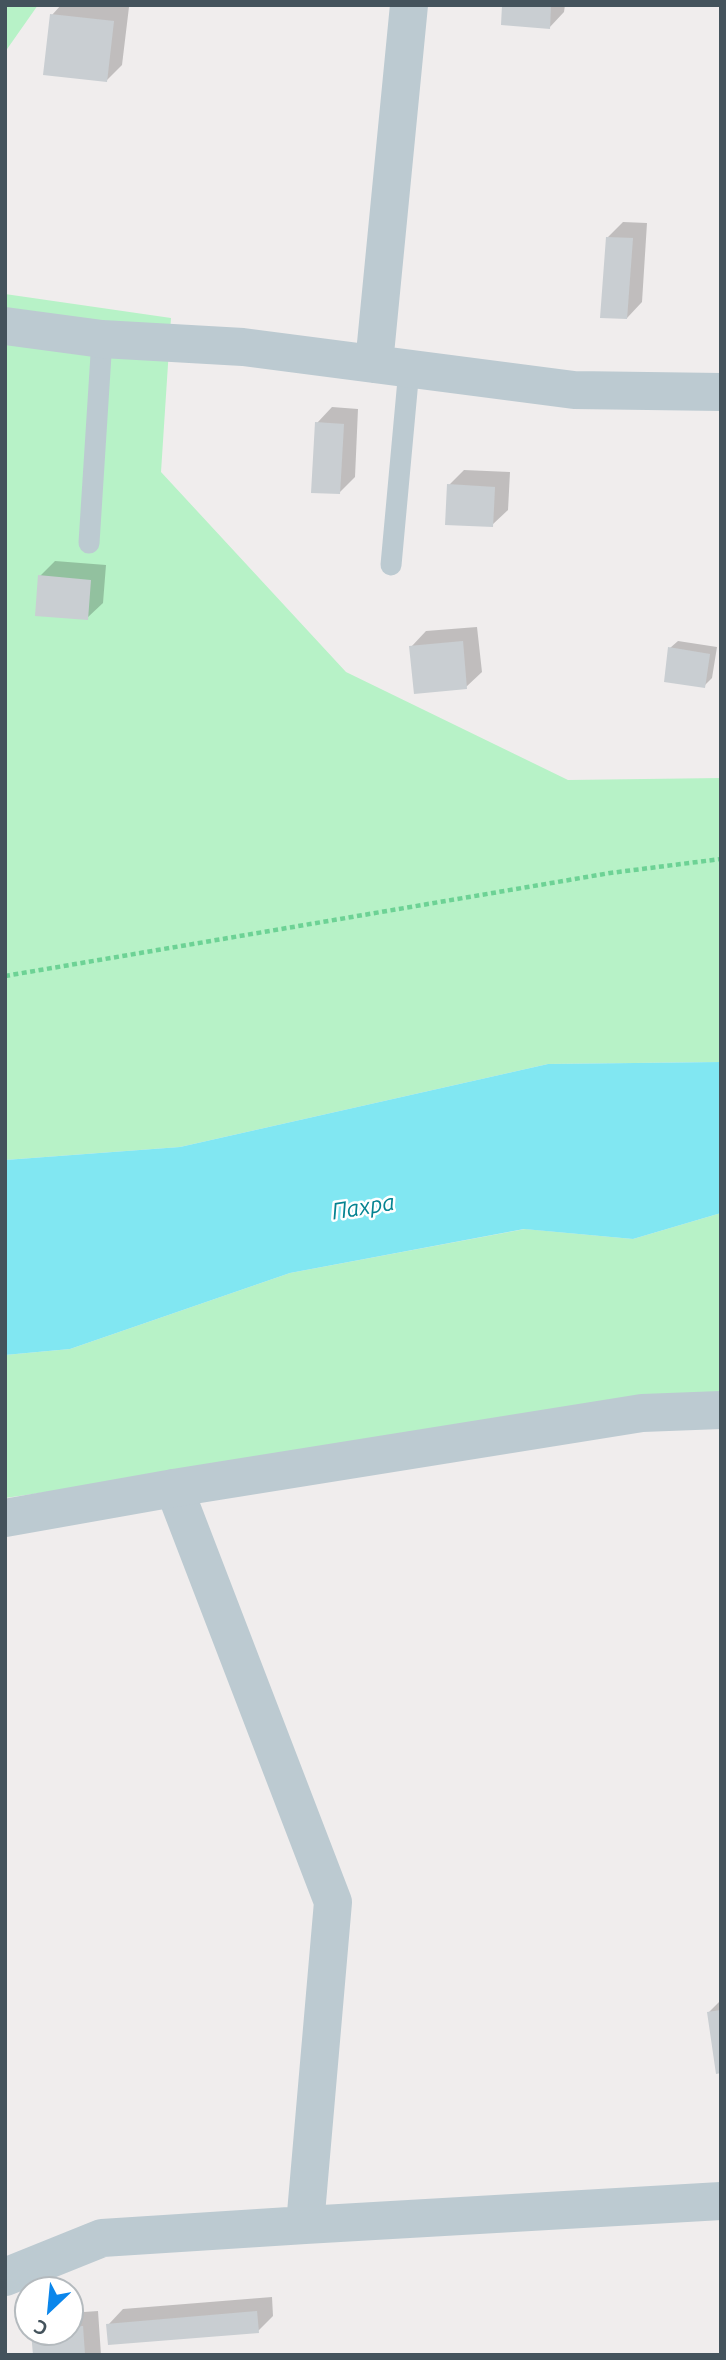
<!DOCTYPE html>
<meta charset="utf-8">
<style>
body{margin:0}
#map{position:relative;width:726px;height:2360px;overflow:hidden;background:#f0eded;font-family:Ubuntu,sans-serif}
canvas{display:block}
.frame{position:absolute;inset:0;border:7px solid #44535c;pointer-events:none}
.north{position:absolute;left:14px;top:2276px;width:70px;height:70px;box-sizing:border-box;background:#fff;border:2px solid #b4babe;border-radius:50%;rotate:206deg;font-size:19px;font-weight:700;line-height:28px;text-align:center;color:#44535c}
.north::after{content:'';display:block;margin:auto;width:24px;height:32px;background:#0b86eb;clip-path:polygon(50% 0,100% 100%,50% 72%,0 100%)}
</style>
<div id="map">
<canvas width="726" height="2360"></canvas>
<div class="frame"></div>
<div class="north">С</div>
</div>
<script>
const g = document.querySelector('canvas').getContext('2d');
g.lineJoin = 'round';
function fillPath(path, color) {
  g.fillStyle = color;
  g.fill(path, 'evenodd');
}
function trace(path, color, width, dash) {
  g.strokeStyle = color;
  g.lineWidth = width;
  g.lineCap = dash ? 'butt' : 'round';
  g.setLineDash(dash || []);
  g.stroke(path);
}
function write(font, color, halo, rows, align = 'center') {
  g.font = font + ' Ubuntu,sans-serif';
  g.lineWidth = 5;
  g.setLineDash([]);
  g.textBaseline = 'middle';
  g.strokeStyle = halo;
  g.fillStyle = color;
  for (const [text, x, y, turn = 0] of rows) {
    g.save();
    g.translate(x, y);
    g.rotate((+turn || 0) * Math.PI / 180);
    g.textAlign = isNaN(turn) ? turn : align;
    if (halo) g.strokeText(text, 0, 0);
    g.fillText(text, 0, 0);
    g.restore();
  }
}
fillPath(new Path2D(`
 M5,5H38L5,52Z
 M5,294L171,318L161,472L346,672L568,780L721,778V1062L548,1064L180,1147L5,1160Z
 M721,1213V1395L5,1498V1355L70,1349L290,1273L525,1229L633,1239Z`), '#b7f2c7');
fillPath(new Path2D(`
 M721,1062V1213L633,1239L524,1229L290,1273L70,1349L5,1355V1160L180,1147L548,1064Z`), '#81e7f2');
fillPath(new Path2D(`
 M61,5L129,7L122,65L106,81L52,15Z
 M504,5H565L564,12L549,28Z
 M623,222L647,223L642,302L627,318L608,237Z
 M332,407L358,409L355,477L339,493L317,423Z
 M464,470L510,472L508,510L492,525L449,485Z
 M55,561L106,565L103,603L87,618L40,576Z
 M477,627L482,672L466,687L411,647L426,631Z
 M678,641L717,647L712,678L704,686L670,648Z
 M721,2000V2071L709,2012Z
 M272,2297L273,2316L258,2331L108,2325L123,2309Z
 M98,2311L101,2355H34L33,2332H70V2313Z`), '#0003');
fillPath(new Path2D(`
 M502,5H551L550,29L501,25Z
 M50,14L114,21L107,82L43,75Z
 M606,237L633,238L627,319L600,318Z
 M315,422L344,424L340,494L311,493Z
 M447,484L495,487L493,527L445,525Z
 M38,575L91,580L88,620L35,616Z
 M463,641L467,689L414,694L409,646Z
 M668,647L710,654L705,688L664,682Z
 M721,2010V2073L716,2074L707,2012Z
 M257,2311L259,2333L108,2345L106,2324Z
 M83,2326L85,2355H33L31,2332H70V2327Z`), '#c9ced2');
trace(new Path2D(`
 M5,976L610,873L721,859`), '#6dd295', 4.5, [5, 3.5]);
trace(new Path2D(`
 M89,543L102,339
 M391,565L409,369`), '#bccad1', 21);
trace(new Path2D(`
 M5,326L102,339L243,347L574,390L721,392
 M374,364L409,5
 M174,1488L333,1902L305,2225L721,2201
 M5,2277L102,2238L305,2225`), '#bccad1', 38);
trace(new Path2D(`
 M5,1518L174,1488L642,1413L721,1410`), '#bccad1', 38);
write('italic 23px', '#058391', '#fff', [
 ["Пахра",363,1207,-9]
]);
</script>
